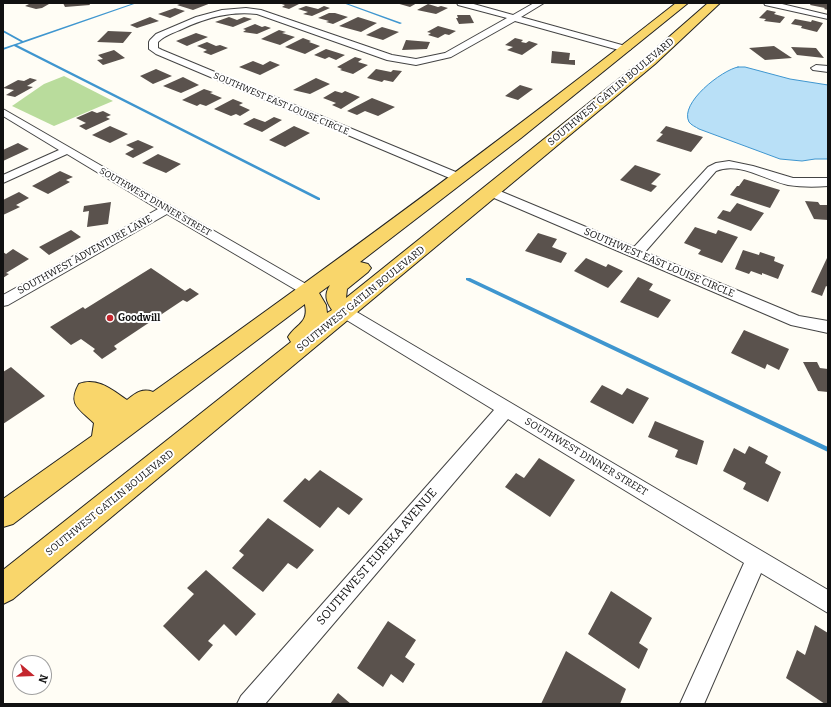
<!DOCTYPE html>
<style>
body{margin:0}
#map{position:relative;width:831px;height:707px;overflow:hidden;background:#fffdf5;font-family:Bitter,serif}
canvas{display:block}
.frame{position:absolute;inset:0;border:4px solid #111;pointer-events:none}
.north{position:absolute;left:12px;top:655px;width:40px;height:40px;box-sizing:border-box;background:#fff;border:1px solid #a0a0a0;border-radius:50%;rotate:109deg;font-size:11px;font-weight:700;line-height:16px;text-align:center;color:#111}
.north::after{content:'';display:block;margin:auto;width:14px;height:18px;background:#c4262e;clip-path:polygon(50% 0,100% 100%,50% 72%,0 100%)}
</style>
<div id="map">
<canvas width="831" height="707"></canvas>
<div class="frame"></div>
<div class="north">N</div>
</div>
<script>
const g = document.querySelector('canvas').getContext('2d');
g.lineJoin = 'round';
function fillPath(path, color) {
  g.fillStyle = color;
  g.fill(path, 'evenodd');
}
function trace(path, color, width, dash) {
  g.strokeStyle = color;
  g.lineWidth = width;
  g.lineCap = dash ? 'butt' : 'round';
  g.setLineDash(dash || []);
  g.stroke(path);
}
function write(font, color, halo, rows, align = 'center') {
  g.font = font + ' Bitter,serif';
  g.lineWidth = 4;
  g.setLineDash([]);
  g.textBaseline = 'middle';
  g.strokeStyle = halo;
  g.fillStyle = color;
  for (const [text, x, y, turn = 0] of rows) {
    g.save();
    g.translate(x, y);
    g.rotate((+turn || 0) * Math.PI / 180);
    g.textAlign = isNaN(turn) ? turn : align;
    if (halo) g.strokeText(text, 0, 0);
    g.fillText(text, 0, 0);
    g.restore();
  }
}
fillPath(new Path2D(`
 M64,76L113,101L54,126L12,106L44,84Z`), '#b9dc9c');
const water = new Path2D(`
 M738,67H745L790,79L828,85V159H815L802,161L780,159L699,129C696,127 691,125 689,122C679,103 722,70 738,67Z`);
fillPath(water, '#b9e0f7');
trace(water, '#3f96cf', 1);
fillPath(new Path2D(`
 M134,3H137L17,45L320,198V200H318L14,46L3,50V48L21,42L3,32V30L23,41Z
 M343,3H346L402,23L400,24Z
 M466,278H470L828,447V452L466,280Z`), '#3f96cf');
fillPath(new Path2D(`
 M31,3H42L49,4L42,8L36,9L25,6Z
 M63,3H89L90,5L65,7Z
 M183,3H211L193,10L177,5Z
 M278,3H294L299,4L289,9L282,7L285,5Z
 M396,3H417L410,7Z
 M811,3L828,4V10L824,9L825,8L810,5Z
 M428,4L438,7L441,6L448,8L436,14L417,10Z
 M306,6L318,9L324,6L330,8L312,16L303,14L308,12L298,9Z
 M175,8L185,11L170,18L158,14Z
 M767,10L776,12L774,14L785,17L780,23L764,21L766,19L759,18Z
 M329,13H335L348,17L333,24L326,22L329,21L318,18Z
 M457,15H470L474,23L459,24L456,18H458Z
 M150,17L159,21L137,28L130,25Z
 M229,17L237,20L244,17L252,19L233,27L215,22Z
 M358,17L377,23L361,32L339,26Z
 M795,19L811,22L812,20L823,23L817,32L801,28L802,26L791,24Z
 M255,24L262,27L265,26L271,28L257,34L243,32L246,30L243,29Z
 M438,26L456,31L449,35L445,34L438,38L428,35L431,33L427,32Z
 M382,27L399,32L383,40L366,35Z
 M279,30L286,32L282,33L295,37L280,45L261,39Z
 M108,31L132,32L123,43L97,42Z
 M196,33L208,37L187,46L176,41Z
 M303,38L311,41L309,42L320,46L305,54L285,47Z
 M515,38L523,40L521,42L526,43L529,41L538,44L522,55L507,50L513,47L505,45Z
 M406,40L430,42L427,49L402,50Z
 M207,42L216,46L220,45L228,48L211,55L203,52L207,50L197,46Z
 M774,46L792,58L765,60L749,48Z
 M791,47L816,48L824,58L797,55Z
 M326,49L345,55L336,60L329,57L325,59L314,55Z
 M114,50L125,58L103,65L97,60L103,59L98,55Z
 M552,51L570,53L569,60H575V65L551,63Z
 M355,57L362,59L358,62L368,65L353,74L340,70L342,69L337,67Z
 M253,61L263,65L270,61L280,65L260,75L239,67Z
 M156,69L172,76L153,84L140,76Z
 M376,69L391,72L393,70L402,71L393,82L384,80L382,82L367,78Z
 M183,77L199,85L181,93L163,86Z
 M30,78L37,80L27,86L33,87L15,97L6,95L14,90L3,88L18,80L24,81Z
 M316,78L330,84L310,94L293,90Z
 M520,85L533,89L518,100L505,96Z
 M204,89L213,92L210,93L222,98L206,106L200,104L197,106L182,100Z
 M335,91L342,93L345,91L360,97L341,109L332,105L336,103L323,98Z
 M372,98L395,107L378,116L365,111L357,115L347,111Z
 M233,99L243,103L239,105L250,110L240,116L236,114L231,116L214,109Z
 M92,111L97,113L103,111L111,115L106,117L110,119L86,130L79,126L86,123L76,118Z
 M274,117L282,120L262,132L243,124L254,118L265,122Z
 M110,126L128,134L110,143L92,135Z
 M294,126L310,133L285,147L269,140Z
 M666,126L703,137L691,152L656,141L663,134L660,133Z
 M138,140L154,147L133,158L125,154L134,149L126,145Z
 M18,143L29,149L3,161V150Z
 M158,154L181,164L166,173L142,163Z
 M635,165L661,174L651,184L657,186L651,192L620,180Z
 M60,171L73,177L66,180L70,182L48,194L32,186Z
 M744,179L780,190L770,208L730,195L737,186H739Z
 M19,192L29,198L16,205L20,207L3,215V200Z
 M805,201L818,202L820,205H828V220L814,219Z
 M111,202L108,224L87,227L89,211L83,212L84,206Z
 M737,203L764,213L751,231L717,218L723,210L730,212Z
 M695,227L716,234L718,230L738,237L722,263L698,254L701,250L684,243Z
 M71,230L81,237L49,255L39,247Z
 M538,233L557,239L552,247L567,253L561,263L525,251Z
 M13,249L29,259L6,273L9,274L3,278V252L6,254Z
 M743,250L759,255L760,252L775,257L774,261L784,265L778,279L762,273V275L751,271L749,274L735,269Z
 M586,258L606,267L608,264L623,271L608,288L574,271Z
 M827,258H828V287L826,286L822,296L811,292Z
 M151,268L185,291L190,288L199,294L187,302L183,300L114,346L117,349L102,359L93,351L95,349L81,339L71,345L50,327L83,307L85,309Z
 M638,277L653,284L649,290L671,300L658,318L620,302Z
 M744,330L789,349L779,370L767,364L765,369L731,353Z
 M803,362H817L820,368L828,369V392L818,391Z
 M11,367L45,396L3,424V372Z
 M602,385L622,395L627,388L649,398L633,424L590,402Z
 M655,421L704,441L697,465L675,457L678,450L648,437Z
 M749,446L768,456L765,463L781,472L768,502L743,489L746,483L723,471L734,448L745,454Z
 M539,458L575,480L550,517L505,487L516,473L524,478Z
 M320,470L363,499L349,515L338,507L320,528L283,501L305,478L309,481Z
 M268,518L314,550L297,569L288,563L263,592L232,568L244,555L239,551Z
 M206,570L256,614L236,636L224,624L208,641L213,645L199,661L163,626L194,594L187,588Z
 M611,591L652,618L639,643L648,649L639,669L588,634Z
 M388,621L416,640L405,657L415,664L403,683L391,674L383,687L357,668Z
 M815,625L828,633V704H825L786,678L797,650L805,655Z
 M566,651L626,689L620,704L596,703L595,704H541Z
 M338,693L351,704H330Z`), '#5a524d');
const minor = new Path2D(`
 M457,3H470L513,15L534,3H544L521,17L629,47L631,49L626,52L515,21L451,57L416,65L387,60L257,14C229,11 206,18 182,29C173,33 164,36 158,42V48L162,50L463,175L465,178L463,181L459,182L156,54L149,49V42L150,40L156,34L196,17L222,10L246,8L261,10L392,55L416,59L445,53L507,18L458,5Z
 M764,3H778L828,15V19L765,5Z
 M816,65L828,66V72L813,70L811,68Z
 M3,109L313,288L315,291L313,294L308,296L303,294L167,214L8,305L3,306V295L158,209L67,154L3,183V175L59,150L3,116Z
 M729,161L753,166L793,178H828V186C815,187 801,187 788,185C765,180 739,161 716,171L645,252L799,316L828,321V333L791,325L487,195L485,192L487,189H495L634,247L708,167L716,163Z
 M345,307L350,308L828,590V613L761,573L704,704H680L744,563L508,419L265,704H237L241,696L494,410L340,316L337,312L340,308Z`);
const primary = new Path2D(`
 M676,3H688L521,138L360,262L368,264L371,268L368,272L347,289L346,298L645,58L708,3H720L655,64L13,599L3,604V570L291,342L288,337C296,324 309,323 305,305V304L13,524L3,527V499L92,436L94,423C80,409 67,405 79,384C98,377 112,390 127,400C136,393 142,388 153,392C330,266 505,138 676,3ZM330,285C324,295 326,301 332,310L327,313L326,305L319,293Z`);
trace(minor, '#444', 2);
trace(primary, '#222', 2);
fillPath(minor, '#fff');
fillPath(primary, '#f9d66b');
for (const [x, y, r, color] of [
 [110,318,4,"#c4262e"]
]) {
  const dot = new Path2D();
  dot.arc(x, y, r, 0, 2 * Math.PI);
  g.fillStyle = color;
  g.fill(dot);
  trace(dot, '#fff', 1.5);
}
write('9px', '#111', '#fff', [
 ["SOUTHWEST EAST LOUISE CIRCLE",281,104,23],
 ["SOUTHWEST DINNER STREET",155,202,30]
]);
write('10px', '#111', '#fff', [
 ["SOUTHWEST GATLIN BOULEVARD",611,92,-40],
 ["SOUTHWEST ADVENTURE LANE",85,255,-29],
 ["SOUTHWEST EAST LOUISE CIRCLE",659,263,23],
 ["SOUTHWEST GATLIN BOULEVARD",361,299,-39],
 ["SOUTHWEST DINNER STREET",586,457,31],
 ["SOUTHWEST GATLIN BOULEVARD",110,503,-39]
]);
write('bold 10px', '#111', '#fff', [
 ["Goodwill",118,318]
], 'left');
write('12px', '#111', '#fff', [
 ["SOUTHWEST EUREKA AVENUE",377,557,-49]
]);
</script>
